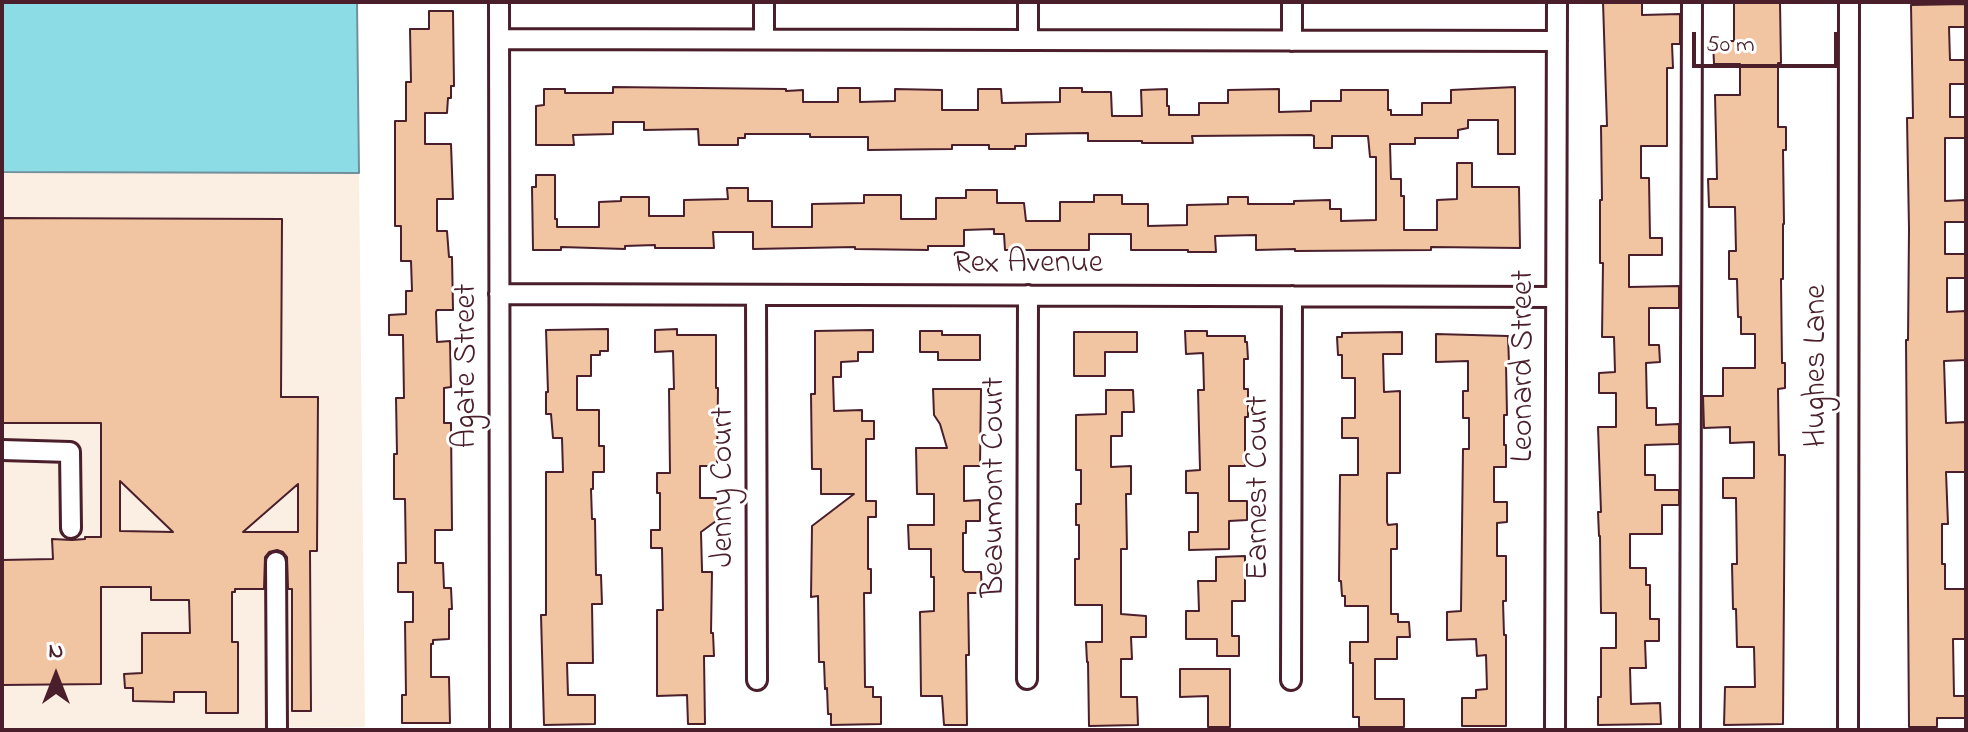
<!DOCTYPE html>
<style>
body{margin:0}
#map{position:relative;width:1968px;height:732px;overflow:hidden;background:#fff;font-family:"Indie Flower",sans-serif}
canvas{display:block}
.frame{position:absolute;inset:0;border:4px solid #4a1f2b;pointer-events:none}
.north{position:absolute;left:16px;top:636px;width:80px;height:80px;-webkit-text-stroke:6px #fff;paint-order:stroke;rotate:0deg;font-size:22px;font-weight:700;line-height:32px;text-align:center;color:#4a1f2b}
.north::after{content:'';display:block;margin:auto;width:28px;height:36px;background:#4a1f2b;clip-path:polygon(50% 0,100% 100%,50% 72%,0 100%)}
.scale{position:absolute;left:1692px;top:32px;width:146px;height:36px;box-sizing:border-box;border:4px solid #4a1f2b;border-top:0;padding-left:10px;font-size:24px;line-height:28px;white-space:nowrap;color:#4a1f2b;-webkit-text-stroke:6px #fff;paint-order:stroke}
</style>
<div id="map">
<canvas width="1968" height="732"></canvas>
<div class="frame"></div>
<div class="north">N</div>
<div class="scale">50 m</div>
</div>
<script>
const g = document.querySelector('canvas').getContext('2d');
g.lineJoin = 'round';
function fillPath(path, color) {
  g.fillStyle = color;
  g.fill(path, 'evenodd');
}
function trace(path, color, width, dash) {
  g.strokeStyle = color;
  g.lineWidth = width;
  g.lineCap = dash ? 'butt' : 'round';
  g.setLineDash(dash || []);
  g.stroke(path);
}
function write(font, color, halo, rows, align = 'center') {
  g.font = font + ' "Indie Flower",sans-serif';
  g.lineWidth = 6;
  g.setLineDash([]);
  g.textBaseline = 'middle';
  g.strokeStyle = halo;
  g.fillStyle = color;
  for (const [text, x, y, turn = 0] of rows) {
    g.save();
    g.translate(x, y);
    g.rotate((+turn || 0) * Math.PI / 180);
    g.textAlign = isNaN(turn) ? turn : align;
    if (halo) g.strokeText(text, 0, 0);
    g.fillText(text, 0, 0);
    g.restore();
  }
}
fillPath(new Path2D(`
 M2,172L359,173L365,727L2,730Z`), '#fbeee3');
const water = new Path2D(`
 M2,2H357L359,173L2,172Z`);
fillPath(water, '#8cdce6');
trace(water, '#72909b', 2);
const building = new Path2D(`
 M1603,2H1642V15L1680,14V44H1672L1673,68H1667V146H1641V178H1649L1650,238H1662V255H1629V287L1679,286V308H1649V345H1659L1660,362L1646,363L1647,408H1656V425L1679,424V444L1645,445V475H1655V490H1679V505H1662V534H1630V568H1646V585H1650V619H1659V641H1645L1646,668H1630L1631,704L1660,703L1661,724L1598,725V697H1601V648H1616V613H1601L1600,536H1599L1598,512H1601L1598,427H1616V393H1599V373L1615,372L1614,337H1602L1603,263H1600V200H1602L1601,126H1607Z
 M1734,2H1780L1781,63H1778V127H1786V150H1783L1784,224H1783V279H1781L1782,363H1785V388L1778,389L1779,455H1785L1783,724L1724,725L1725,687H1755L1754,647H1737L1736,609H1733L1732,564H1737L1736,498H1723V478H1754V442L1730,443V427L1704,428L1703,396H1723V368H1755V334H1741V317H1738L1737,279H1729V251H1736L1735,207H1709L1708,179H1717L1715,95H1740V64H1714L1713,41H1734Z
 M1966,4V27H1949L1950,60H1966V84H1950V117H1966V138H1945V201L1966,200V222H1945V254H1966V278H1947V312L1966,311V360L1944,361L1946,423L1966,422V472H1946L1948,524H1942V564H1945V589H1966V639H1953L1954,696H1966V718H1937V727H1909L1906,340H1908L1909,229L1907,118H1913L1911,5Z
 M429,11H453L454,86H451V98H448L447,113H425V144H451L453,199H437V231H447L449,257H452L453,310H437L436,312L437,342L450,341L451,387L444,388V423H451L452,530H435V563H443L444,588H451L452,609H449V639L433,640V644H431V677H449L450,723H402V695H406L405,622H413V592H398V563H406L405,499H394V454H397L396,398H404L403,335H389V315L406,314V291H412L411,261H401V226H395V121H406V82H411L410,29H429Z
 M613,87L786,89V91L803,90V102H838V88H860V102L895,101V89L942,90V110H978V89H1001L1002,103L1060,102V88H1082V92H1111L1112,116H1142L1141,90L1167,89V106H1169V115H1199V103H1228V90L1279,89V112L1311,111V101H1341V90H1388V110H1391V115H1422V103H1451V90L1515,87V154H1498V120H1468V128L1458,130V138H1415V144H1390L1391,179H1401V196H1404V230H1437V200L1457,199V163H1472V187H1519L1520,248L1431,247V250L1295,251V249L1256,250V235L1215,236L1216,252H1188V250H1131V234H1089V250H1005L1004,234H994V229L964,230V246H928V250L855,249V247L753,249V232H713L714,248H655V245L625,246V249L561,247V250H533L532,187H536V175H555V219H557V227H599V202L621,201V197H649V216H684V200L728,199L727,188H748V201H772V227H812V204L864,203V195H901V219H936V198H966V190H997V203H1024L1026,221H1060V202H1094V195H1122V204H1148V226L1187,225V205L1228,204V197H1248V204H1294V201L1330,200V209H1341V221L1376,220V157H1370L1368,136H1332V148H1314V136L1311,135L1192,136L1193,143H1142V141H1088V133L1026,134V146H1015V149H989V145H952V149L868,150V137H810V134H745V138H738V145H699L698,129L644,130V122H613V134L573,135L574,145H536V106L544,105V89H565V93H613Z
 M2,218L282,219L281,397H318L317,551H310L311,711H292V589H288L287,557L283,552L277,550L269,552L265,557L264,589H235V592H232V642H238V713H206V692H174V702L133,701V688H125L124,674L142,673V633H190L189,600H151V587H101V684L2,685V560L53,559L52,539L72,540L85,539V537H101V423H2ZM120,481L173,532L120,531ZM298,484V532H243Z
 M608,329V351H600V355H591V376H577V410H599V446H604V472H593V489H591L592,519H595L596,575H601L602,604H592L593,663H567L568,695H595V724L544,725L541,615H546V472H563L562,438H553L551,414H546V392H548L546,330Z
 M677,329V335H716V388H718L717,466H700V498H716V521L701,532L702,570V572H712L711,633H713L714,656H704L705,724H688L687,695L657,696V610H663L662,548H651V530H660V493H657V473H670L669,389H674L673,351L655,352V330Z
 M873,330V352H858V361L841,362V377H833L834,411L862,410V421H874V439H866V501H876V517H868V569H871V593H864L865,687H873V697H881V724L831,725V714H828L827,688L825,689L824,662H819L818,596L811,597L812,526L854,494H821V469H812L811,394H815V331Z
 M920,331H942V335H980V360H938V352H920Z
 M1185,331H1207V336H1245V342H1247L1248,359H1244V389H1248V417H1245V466H1229V501H1247V520L1229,521V549L1189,550V532H1198V493H1186V471L1200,470L1198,390H1204L1203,353L1186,354Z
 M1074,332H1137V352H1105V376H1074Z
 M1402,332V354H1383L1384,392L1400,391V473H1387V522L1388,525L1397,524V549H1391V614H1398V622H1409L1410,637H1397V659H1375V699H1404V727H1359V717H1353V663H1350V642H1368V606H1345V596H1342L1341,581H1339L1340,475H1358V438H1342V418H1355V378H1342V355H1338L1337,337H1342V333Z
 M1436,334L1508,336L1509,363H1506L1507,415H1504V445H1506V467H1494V502H1507V522L1497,523V556H1506V601H1503L1504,635H1506V726H1462V698H1476V690L1487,689L1486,655L1477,656L1476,639L1447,640V612L1461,611L1463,449H1469V418H1463V391H1468V361L1436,362Z
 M933,389H981L980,466H964V501L980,500V521H966V533H963V570L965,572H981L982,593H968L969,655H966L967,725H944L942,696H921L920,612L934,611V577H931V549H909L908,525H934V494H917L916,448H947L940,424L934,415Z
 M1106,390H1133L1134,412H1122V436H1111V467L1131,466V494H1126L1127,549H1121V614L1146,616V637H1131L1132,659H1121V697H1137L1138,725L1089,726L1088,662H1087L1086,642H1102V605H1075V559H1079V525H1076V504H1081V470H1076V415L1106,414Z
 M1245,556V601H1232V636H1239V656H1217V639H1186V611H1199L1198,581H1216V557Z
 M1180,669H1230V727H1208V696L1180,697Z`);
fillPath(building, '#f1c5a1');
trace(building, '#4a1f2b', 2);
const minor = new Path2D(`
 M499,2L500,730
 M499,39L1557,41
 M764,39V2
 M1028,40V2
 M1292,41V2
 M499,294L1556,297
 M756,295L757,680
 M2,450L70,452L71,528
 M276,562L277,730
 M1027,679L1028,295
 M1291,680L1292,296
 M1555,730L1557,2
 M1690,730L1692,2
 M1848,730L1849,2`);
trace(minor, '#4a1f2b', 24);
trace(minor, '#fff', 18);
write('32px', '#4a1f2b', '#fff', [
 ["Rex Avenue",1028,266],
 ["Agate Street",469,366,-90],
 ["Leonard Street",1526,366,-90],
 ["Hughes Lane",1819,366,-90],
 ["Jenny Court",726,487,-90],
 ["Beaumont Court",997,487,-90],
 ["Earnest Court",1261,488,-90]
]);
</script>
